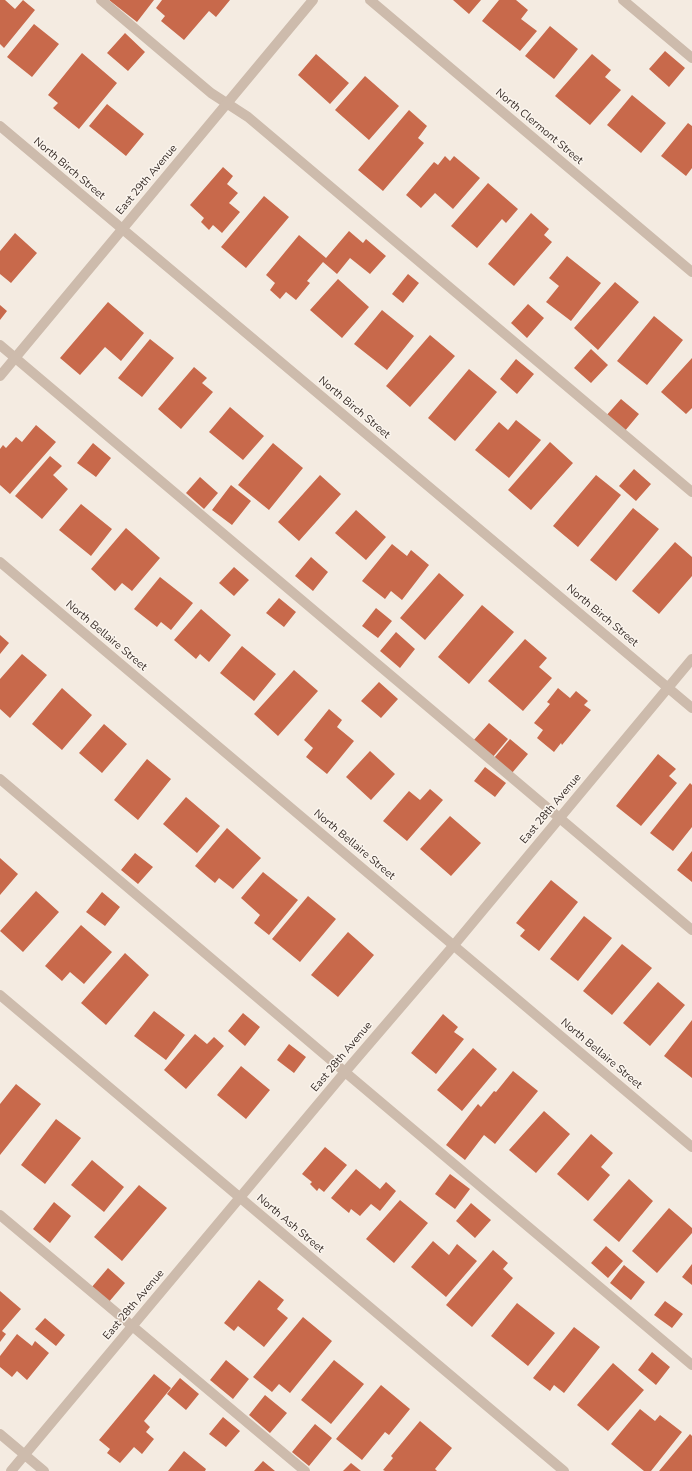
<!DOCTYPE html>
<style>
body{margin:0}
canvas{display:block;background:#f4ebe1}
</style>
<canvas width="692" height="1471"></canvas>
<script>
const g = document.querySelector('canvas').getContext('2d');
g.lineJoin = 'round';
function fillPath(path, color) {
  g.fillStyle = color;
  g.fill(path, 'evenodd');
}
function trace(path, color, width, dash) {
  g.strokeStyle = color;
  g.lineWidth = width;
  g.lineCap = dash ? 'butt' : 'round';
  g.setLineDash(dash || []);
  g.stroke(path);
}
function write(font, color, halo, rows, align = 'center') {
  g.font = font + ' "Nunito Sans",sans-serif';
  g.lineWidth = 3;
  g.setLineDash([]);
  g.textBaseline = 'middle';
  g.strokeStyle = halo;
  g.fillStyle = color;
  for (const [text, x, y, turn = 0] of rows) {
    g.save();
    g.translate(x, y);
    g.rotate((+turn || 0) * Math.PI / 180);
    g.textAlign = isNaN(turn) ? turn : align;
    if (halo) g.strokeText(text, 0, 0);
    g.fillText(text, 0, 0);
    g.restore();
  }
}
fillPath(new Path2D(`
 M0,0H5L15,9L23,0L35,10L4,48L0,44Z
 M109,0H154L137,22Z
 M162,0H230L216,17L209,11L184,40L161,21L165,16L156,8Z
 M453,0H481L469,14Z
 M499,0H516L528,10L521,19L537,31L520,51L482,21Z
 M34,24L59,44L32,77L7,57Z
 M550,26L578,49L554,79L525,56Z
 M125,33L145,52L128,71L107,53Z
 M665,51L685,68L669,87L649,69Z
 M82,53L117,83L79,129L53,108L58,103L48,95Z
 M316,54L349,83L330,104L298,75Z
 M592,54L611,70L605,77L621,90L590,125L555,96Z
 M365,76L399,106L369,140L335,110Z
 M632,95L666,123L641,153L607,125Z
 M107,104L144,134L126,156L89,126Z
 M409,110L427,126L418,138L424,143L383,191L358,170Z
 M688,123L692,126V168L686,176L661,156Z
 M445,156L450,161L454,156L480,178L453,209L435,193L421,208L406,195L434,162L438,165Z
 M223,167L233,176L227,184L238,193L229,203L240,212L222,233L213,225L209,230L201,222L204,218L190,205Z
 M488,183L518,209L506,223L502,219L477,248L451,226Z
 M264,196L289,217L246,268L221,247Z
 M531,213L549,229L544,235L552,242L514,286L488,264Z
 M349,231L363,243L366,239L386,256L370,274L350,258L337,274L323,262L307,281L310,283L296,300L286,292L280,299L270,290L275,283L266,275L299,235L326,258Z
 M15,233L37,253L11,283L0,274V251Z
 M567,256L601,283L571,321L546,302L559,286L549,278Z
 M408,274L419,283L403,303L392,294Z
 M338,279L369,307L342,338L310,310Z
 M615,282L639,302L598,350L574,328Z
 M108,302L144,333L121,361L105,347L80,375L60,358Z
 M528,304L544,318L527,338L511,323Z
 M0,305L7,311L0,320Z
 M382,310L414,336L387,370L354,344Z
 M654,316L683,340L647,385L617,361Z
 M430,335L455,356L410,407L386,386Z
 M150,339L174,358L142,397L118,378Z
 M591,349L608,365L591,383L574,368Z
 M692,358V408L686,414L661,392Z
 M516,359L534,374L517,394L500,379Z
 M194,367L207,378L202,383L213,392L181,429L158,409Z
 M469,369L497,392L455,441L428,418Z
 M621,399L639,414L624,432L605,417Z
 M230,407L264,436L243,460L209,432Z
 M516,420L541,440L509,478L475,450L499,422L508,430Z
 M36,425L56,442L10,494L0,485V449L3,445L6,448L16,437L22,442Z
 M550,442L573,463L531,510L508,490Z
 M93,443L111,458L96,477L77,463Z
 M273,443L303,468L269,510L238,485Z
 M50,456L62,466L53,475L68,489L42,519L15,496Z
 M634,469L651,484L636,501L619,486Z
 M320,475L341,494L299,541L278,522Z
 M596,475L621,495L578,547L553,526Z
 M200,477L218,493L204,509L186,493Z
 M231,485L251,501L232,525L212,510Z
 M81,504L112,529L91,556L59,530Z
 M633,508L659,529L616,581L590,560Z
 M356,510L386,537L366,560L335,533Z
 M126,528L160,558L132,591L122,583L115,591L91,569Z
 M675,542L692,557V576L659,614L632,591Z
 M392,544L407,556L411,550L429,565L402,600L391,591L385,599L362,581Z
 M311,557L328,572L313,591L295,576Z
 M234,567L249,580L234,596L219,583Z
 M439,573L464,595L425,640L400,618Z
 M160,577L193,603L171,630L161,622L157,627L134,609Z
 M279,598L296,612L284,627L266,613Z
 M482,605L514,632L469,684L438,657Z
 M376,608L392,621L378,638L362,626Z
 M201,609L231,635L209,662L200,654L196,659L174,640Z
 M396,632L415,649L400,668L380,651Z
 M0,635L9,643L0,654Z
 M525,639L547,658L539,667L552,678L523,711L488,681Z
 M242,646L276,674L254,701L220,673Z
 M22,654L47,675L10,718L0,709V679Z
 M294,670L318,691L278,736L254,714Z
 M379,682L398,699L381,718L361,701Z
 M62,688L92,715L62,750L32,724Z
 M558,688L570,698L576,691L588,701L584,705L591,710L562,745L561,743L554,752L537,738L543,730L534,723L550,704L547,702Z
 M329,709L342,720L337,727L354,741L327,774L306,757L313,748L304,740Z
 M489,723L508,739L492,758L473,741Z
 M104,724L127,744L102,773L79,753Z
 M510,739L528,754L512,773L494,758Z
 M370,751L395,774L371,800L346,777Z
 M658,754L676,769L669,776L677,783L641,826L616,806Z
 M147,759L171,779L138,820L114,800Z
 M485,767L506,783L495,797L474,781Z
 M690,783L692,785V827L673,851L650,833Z
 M430,789L443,800L407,841L383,821L409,791L420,800Z
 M186,797L220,826L197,853L163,824Z
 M450,816L481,843L451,876L420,849Z
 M227,828L261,858L233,889L219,878L215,883L195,866Z
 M692,851V882L677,870Z
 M135,853L153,867L138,884L121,870Z
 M0,858L18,874L0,895Z
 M263,872L298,900L269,935L254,923L260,915L241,898Z
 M551,880L578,902L539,951L520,936L525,930L516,923Z
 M36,891L59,912L23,952L0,931Z
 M102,892L120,907L105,926L86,912Z
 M308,896L336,919L300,962L272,939Z
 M584,916L612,938L578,981L550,959Z
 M81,925L112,952L84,984L70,972L62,981L45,966Z
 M348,932L374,955L338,997L311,975Z
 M622,944L652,968L612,1015L583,991Z
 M125,953L149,975L106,1025L81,1003Z
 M658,982L685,1005L650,1046L623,1023Z
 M154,1011L185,1035L166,1060L134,1036Z
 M243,1013L260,1027L245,1046L228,1031Z
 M443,1014L458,1027L454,1032L464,1039L436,1074L411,1053Z
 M692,1020V1078L664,1056Z
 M195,1034L207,1044L214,1037L224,1046L186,1089L164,1070Z
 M289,1044L306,1057L294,1073L277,1060Z
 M473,1048L497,1069L462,1111L437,1090Z
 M241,1066L270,1090L246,1119L217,1095Z
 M513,1071L538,1091L495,1144L484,1135L465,1160L446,1145L478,1104L481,1107L494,1091L496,1092Z
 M16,1084L41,1104L0,1155V1104Z
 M544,1111L570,1134L536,1173L509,1150Z
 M56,1119L81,1138L45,1184L21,1165Z
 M591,1134L613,1153L601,1167L610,1175L588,1201L557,1174Z
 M325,1147L347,1165L324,1192L319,1188L317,1191L310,1184L312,1182L302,1174Z
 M92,1160L124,1187L104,1212L71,1185Z
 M356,1169L380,1189L386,1182L396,1191L380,1211L371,1204L360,1216L351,1209L349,1213L331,1198Z
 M450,1174L470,1189L455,1209L435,1194Z
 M629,1179L653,1201L619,1242L593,1220Z
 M139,1185L167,1208L122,1261L94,1237Z
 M400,1200L428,1223L394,1263L366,1239Z
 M54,1202L71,1216L50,1243L33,1229Z
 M471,1203L491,1220L475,1238L456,1221Z
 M669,1208L692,1228V1233L657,1273L632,1251Z
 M433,1241L449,1255L457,1244L477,1261L446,1297L411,1267Z
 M606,1246L623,1261L608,1278L591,1263Z
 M493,1250L508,1263L503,1269L513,1278L472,1327L446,1305Z
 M692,1264V1285L682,1277Z
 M624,1265L645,1282L631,1300L610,1283Z
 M108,1268L125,1283L108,1303L91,1288Z
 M259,1280L284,1300L277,1309L288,1318L264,1347L238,1326L234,1331L224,1323Z
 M0,1291L21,1309L2,1331L6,1334L0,1342Z
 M665,1301L683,1314L672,1328L654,1315Z
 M517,1303L555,1333L528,1366L491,1336Z
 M303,1317L332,1341L290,1393L279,1384L272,1392L253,1377Z
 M45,1318L65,1335L56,1346L35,1329Z
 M574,1327L600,1347L564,1393L554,1385L550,1391L533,1378Z
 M17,1334L32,1346L35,1341L49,1353L27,1380L17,1371L12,1377L0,1367V1356Z
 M652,1352L670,1367L656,1385L638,1370Z
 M226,1360L249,1379L233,1399L210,1380Z
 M334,1360L364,1384L331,1424L301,1400Z
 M613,1363L644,1390L608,1431L577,1405Z
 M154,1374L171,1388L144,1421L150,1427L146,1432L154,1439L142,1454L134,1447L120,1463L107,1453L110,1449L99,1440Z
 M180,1378L199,1394L186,1410L167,1394Z
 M381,1385L410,1409L389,1435L385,1432L362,1460L336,1439Z
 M265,1395L287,1413L270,1433L249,1415Z
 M640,1409L655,1421L660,1415L682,1432L651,1471H644L611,1444Z
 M223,1417L240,1431L226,1447L209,1434Z
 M420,1421L452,1448L435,1469L437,1471H385L383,1470L393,1458L391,1456Z
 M315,1424L332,1438L309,1466L292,1452Z
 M690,1434L692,1436V1471H659Z
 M184,1451L206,1469L205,1471H168Z
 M263,1461L275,1471H254Z
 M351,1463L361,1471H343Z`), '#c8694b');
trace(new Path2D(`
 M101,0L211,93L248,117L692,492
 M623,0L692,58
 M0,345L692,930
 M0,779L345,1072L692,1365
 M0,1215L305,1471`), '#cdbbac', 10);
trace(new Path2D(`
 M370,0L692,272
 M0,126L692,708
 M0,562L692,1147
 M0,995L564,1471
 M0,1434L44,1471
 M11,1471L345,1072L454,945L692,659`), '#cdbbac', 10);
trace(new Path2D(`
 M0,376L313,0`), '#cdbbac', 10);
write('11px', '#3b302b', '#fbf5ee', [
 ["North Clermont Street",539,127,40],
 ["North Birch Street",69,169,40],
 ["East 29th Avenue",147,180,-50],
 ["North Birch Street",354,408,40],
 ["North Birch Street",602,616,40],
 ["North Bellaire Street",106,636,40],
 ["East 28th Avenue",551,809,-50],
 ["North Bellaire Street",354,845,40],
 ["North Bellaire Street",601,1054,40],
 ["East 28th Avenue",342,1057,-50],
 ["North Ash Street",290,1224,40],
 ["East 28th Avenue",134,1305,-50]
]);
</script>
